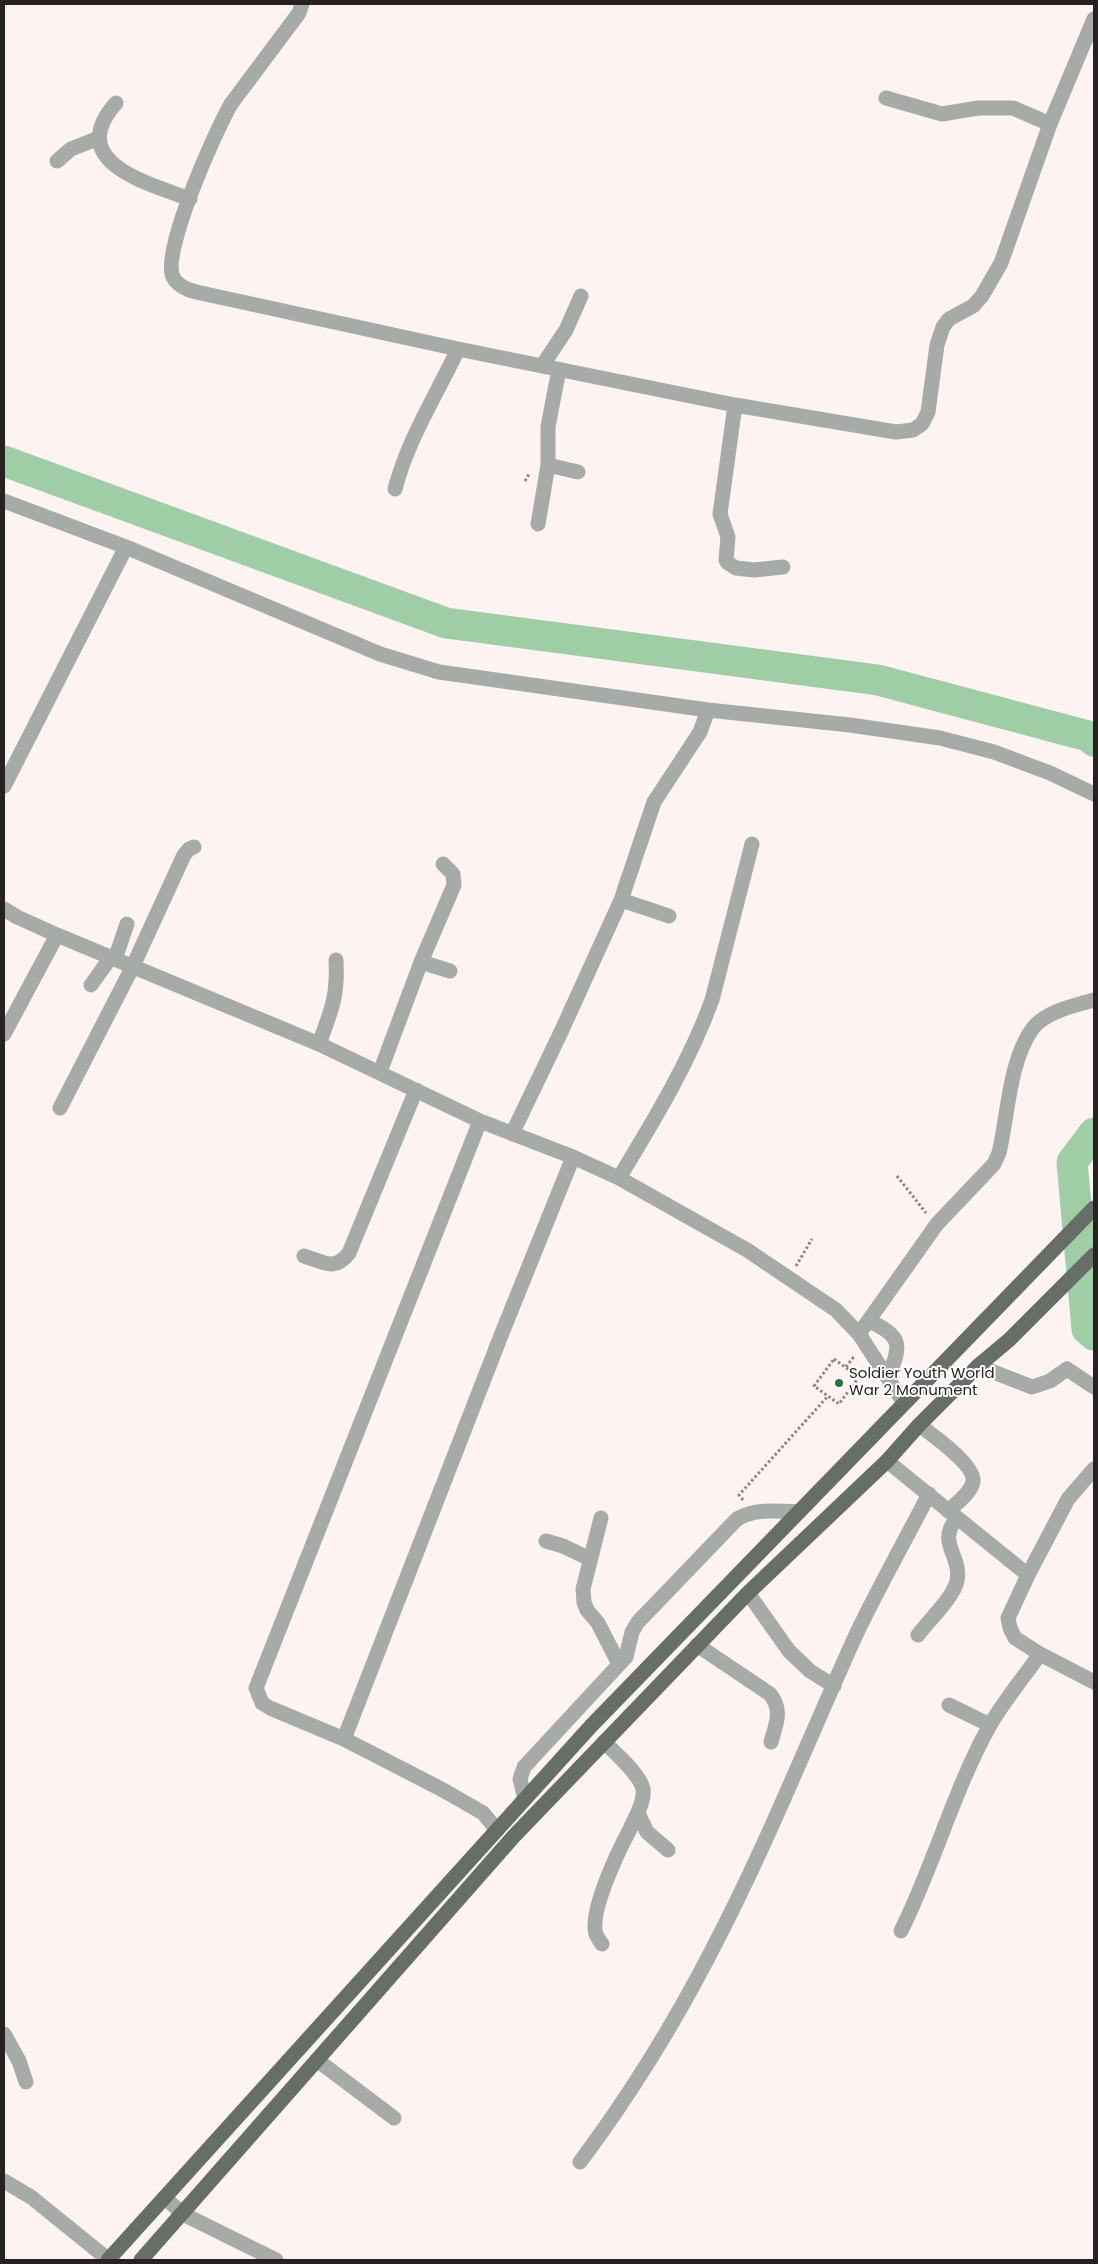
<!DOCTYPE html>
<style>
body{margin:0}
#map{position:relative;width:1098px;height:2264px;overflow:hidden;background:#fdf3f2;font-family:Poppins,sans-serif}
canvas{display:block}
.frame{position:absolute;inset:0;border:5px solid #272221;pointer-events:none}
</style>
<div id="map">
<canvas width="1098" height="2264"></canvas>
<div class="frame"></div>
</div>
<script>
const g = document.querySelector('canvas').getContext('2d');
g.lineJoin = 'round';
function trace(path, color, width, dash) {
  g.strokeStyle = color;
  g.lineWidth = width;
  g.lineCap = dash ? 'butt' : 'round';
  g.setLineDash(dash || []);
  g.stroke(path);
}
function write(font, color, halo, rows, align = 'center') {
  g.font = font + ' Poppins,sans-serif';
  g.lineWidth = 4;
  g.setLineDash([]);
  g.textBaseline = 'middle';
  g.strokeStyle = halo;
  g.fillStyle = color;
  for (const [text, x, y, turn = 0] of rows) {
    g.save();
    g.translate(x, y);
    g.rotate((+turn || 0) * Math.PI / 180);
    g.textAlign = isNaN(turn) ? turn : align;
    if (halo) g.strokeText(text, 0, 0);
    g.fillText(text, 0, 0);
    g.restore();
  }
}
trace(new Path2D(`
 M4,461L446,623L878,680L1088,736L1094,741
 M1094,1133L1072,1162L1087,1329L1094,1335`), '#9fcda5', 31);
trace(new Path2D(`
 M525,481L529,474
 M897,1176L926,1213
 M796,1266L812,1239
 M834,1359L859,1377L839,1404L814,1386Z
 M846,1367L855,1355
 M743,1500L739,1495L828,1396`), '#8c8584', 3, [2.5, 2.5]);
trace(new Path2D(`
 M302,4L299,13L231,104C216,130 161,252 173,277C180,290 197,292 210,295L458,349L735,405L896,432L913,430L922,424L928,412L937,345L943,327L949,319L973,306L982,296L1001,263L1050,124L1094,19
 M886,98L942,114L978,108H1013L1050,124
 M116,103C64,162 147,183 190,199
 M57,161L71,149L99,138
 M542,366L566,330L581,296
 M735,405L720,514L728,537L726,560L728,563L736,568L754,570L783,567
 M548,465L578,472
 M395,489C408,439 436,396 458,349
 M4,501L126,547L380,654L439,672L708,710L850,725L940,738L994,752L1050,773L1094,794
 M538,524L548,465V427L559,369
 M4,786L126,547
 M621,900L669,916
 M4,909L17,917L57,935L319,1044L480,1121L573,1157L619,1178L747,1250L836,1310L859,1334L904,1403
 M115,959L127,924
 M421,962L450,971
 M91,985L111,957
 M4,1034L57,935
 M319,1044C331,1011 338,997 336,960
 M380,1072L421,962L454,885L453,874L443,864
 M60,1108L133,966L184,855L189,849L194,847
 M480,1121L256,1688L262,1703L270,1708L344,1739L443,1790L483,1813L497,1830
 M512,1134L561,1032L621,900L654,802L700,732L708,710
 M619,1178C654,1120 689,1063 712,1000L752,844
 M304,1256C324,1262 334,1272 349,1253L416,1090
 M869,1321C902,1336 902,1345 888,1377
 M859,1334L937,1224L994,1164L999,1153C1008,1116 1009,1060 1033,1028C1045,1012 1075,1005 1094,1000
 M978,1366L1032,1387L1050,1381L1067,1369L1094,1387
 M919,1425C931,1434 975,1465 973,1481C972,1492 956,1504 948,1511
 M887,1461L1028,1575
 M1094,1469L1068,1499L1028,1575L1008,1618L1010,1628L1015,1638L1040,1654L1094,1682
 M601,1518L583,1589L584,1602L587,1610L598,1623L619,1664
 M546,1541L563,1546L590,1559
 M748,1593L789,1651L810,1671L834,1686
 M918,1635C929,1620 953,1598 957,1581C962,1555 936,1543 957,1518
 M697,1645L770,1694C783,1710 776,1724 771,1742
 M949,1705L990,1725
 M344,1739L502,1333L573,1157
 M525,1799L520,1779L524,1767L626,1657L632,1632L638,1622L737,1519C755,1508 779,1511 799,1512
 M638,1813L647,1832L668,1850
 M901,1931C934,1865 954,1789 990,1725C1004,1701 1024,1677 1040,1654
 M602,1944C600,1941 597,1937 596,1934C589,1911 619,1850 630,1829C635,1817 645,1802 643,1789C640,1774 615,1753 604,1742
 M4,2034L19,2061L26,2082
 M317,2060L394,2118
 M580,2162C630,2095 674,2024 712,1950C765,1849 807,1743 854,1639C877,1590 904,1543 929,1494
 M4,2181L31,2197L109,2260
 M165,2198L183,2214L276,2260`), '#a7aba7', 15);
trace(new Path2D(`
 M108,2260L591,1726L1094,1208
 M141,2260L514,1836L748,1593L887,1461L919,1425L978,1366L1009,1340L1094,1255`), '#666e67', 15);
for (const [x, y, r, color] of [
 [839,1383,5,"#2c713d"]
]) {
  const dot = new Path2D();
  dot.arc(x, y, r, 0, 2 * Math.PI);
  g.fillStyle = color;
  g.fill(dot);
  trace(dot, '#fff', 2);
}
write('15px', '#272221', '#fff', [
 ["Soldier Youth World",849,1374],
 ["War 2 Monument",849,1391]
], 'left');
</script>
